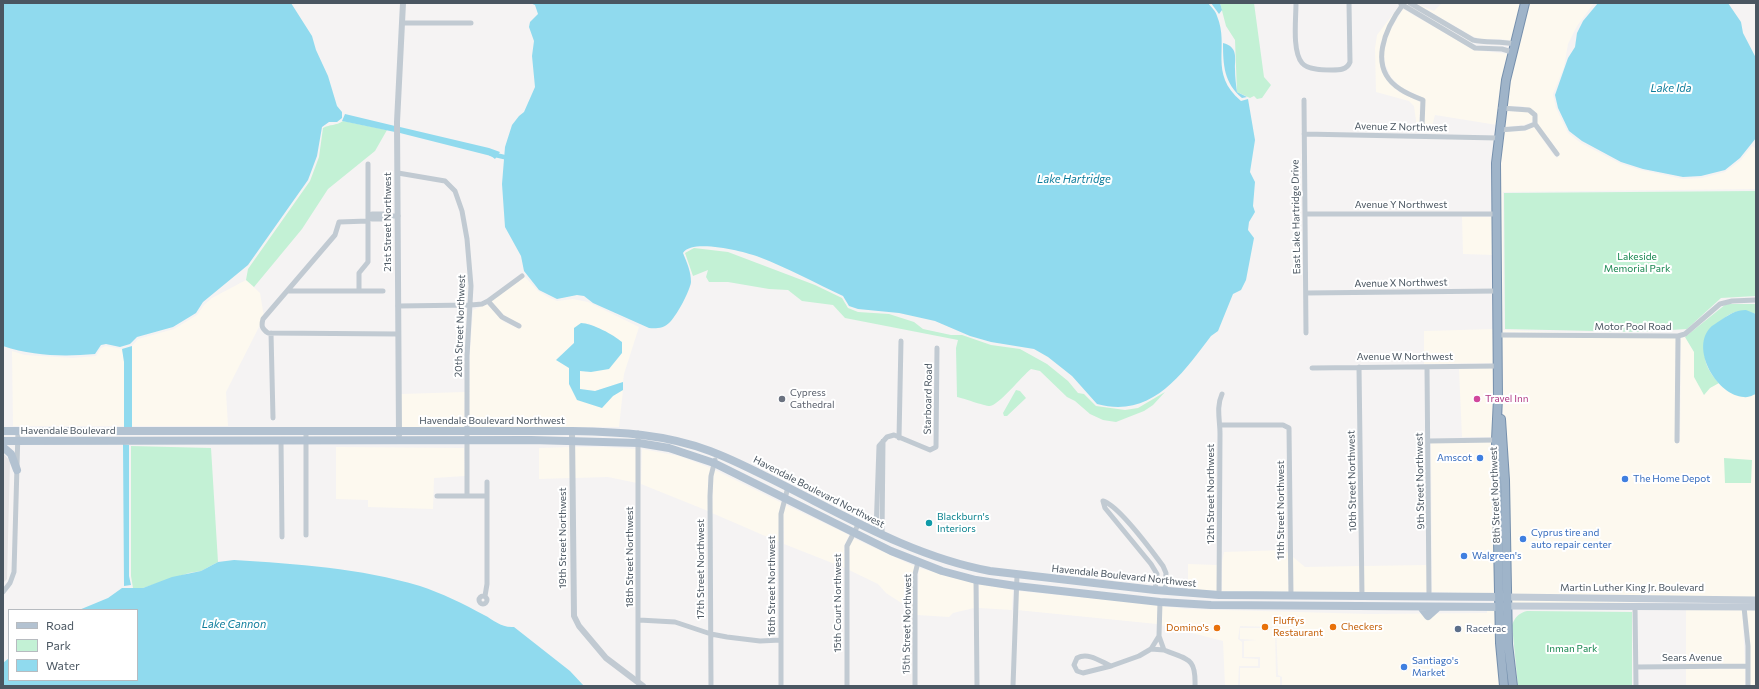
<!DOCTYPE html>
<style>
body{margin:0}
#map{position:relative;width:1759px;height:689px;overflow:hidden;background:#f5f3f3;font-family:Commissioner,sans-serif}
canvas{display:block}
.frame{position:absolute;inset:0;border:4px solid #4a5661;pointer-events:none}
.legend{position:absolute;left:8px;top:609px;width:130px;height:72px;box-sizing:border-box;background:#fff;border:1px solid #b7bbc0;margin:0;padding:5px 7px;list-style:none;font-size:12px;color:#4a5661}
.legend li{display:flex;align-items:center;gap:8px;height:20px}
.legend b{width:20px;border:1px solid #b7bbc0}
</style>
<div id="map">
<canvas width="1759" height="689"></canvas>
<div class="frame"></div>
<ul class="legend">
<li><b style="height:5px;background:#b3c2d1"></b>Road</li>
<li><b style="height:11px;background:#c3f1d5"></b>Park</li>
<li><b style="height:11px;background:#90daee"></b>Water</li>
</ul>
</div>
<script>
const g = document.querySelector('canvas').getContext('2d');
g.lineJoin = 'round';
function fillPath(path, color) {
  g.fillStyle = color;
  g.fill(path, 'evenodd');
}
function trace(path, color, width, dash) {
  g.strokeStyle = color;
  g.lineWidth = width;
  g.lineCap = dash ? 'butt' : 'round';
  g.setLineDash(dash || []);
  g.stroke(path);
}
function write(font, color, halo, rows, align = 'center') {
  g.font = font + ' Commissioner,sans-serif';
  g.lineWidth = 4;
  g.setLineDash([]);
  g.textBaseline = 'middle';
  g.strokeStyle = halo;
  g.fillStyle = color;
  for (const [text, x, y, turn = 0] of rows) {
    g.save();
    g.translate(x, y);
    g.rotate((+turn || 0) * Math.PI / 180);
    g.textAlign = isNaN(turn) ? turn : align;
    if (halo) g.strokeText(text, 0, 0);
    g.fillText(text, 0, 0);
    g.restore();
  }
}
fillPath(new Path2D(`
 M1415,3L1434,11L1442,3H1523L1512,41L1501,39H1481L1474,37Z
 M1528,3H1594L1577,26L1568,44L1564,67L1553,94L1556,108L1568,133L1581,143L1621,164L1641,170L1683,179L1702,178L1725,172L1741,160L1752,146L1756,149V189L1503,192V330L1572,333L1500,332L1498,177L1501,132L1525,131L1534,127L1552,153L1557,158L1560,154L1537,123V115L1534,110L1521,106H1504Z
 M1397,9L1380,44V65L1383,74L1390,84L1399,92L1420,102L1419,128H1424L1425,100L1423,98L1401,87L1391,77L1385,64L1383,49L1388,34L1403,9L1474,50L1509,54L1497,125L1435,115L1431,130L1417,128L1414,106L1409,101L1376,92L1375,48L1377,35Z
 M1503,111L1529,112L1533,116L1532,122L1524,125L1502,127Z
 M1462,217H1494V255L1463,254Z
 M525,277L538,291L548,297L557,301L573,299L588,302L639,327L624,374L623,382L595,391L580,389V371L591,372L597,328L588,323L574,343L556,360L569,368V384L601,408L613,396L623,390L619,427H469L470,351L473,310L487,304L504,322L520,329L521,324L503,316L491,301Z
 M246,280L260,293L264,317L226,392L228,426H132V346L138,339L174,329L197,315L204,305L212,298Z
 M1495,329L1496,363L1424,364V331Z
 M1500,337L1676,338L1675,443H1680L1681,338L1685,337L1694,352V361L1704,395L1710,388L1719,383L1727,391L1745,397L1756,394V601L1509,595L1506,437L1501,398Z
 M106,346L122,349L124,362V426H13L12,351L25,355L73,358L96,356L101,348Z
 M1496,368L1494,437H1462L1459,369Z
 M465,392L464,427H401V394Z
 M1494,442L1496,594L1432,592L1431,443Z
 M336,447L464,448L465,476L434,478L433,509L368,507V500L336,499Z
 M570,447V478L539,479V448Z
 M575,447H606L637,449V483L608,477L575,478Z
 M642,449L679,456L711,468L708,479V511L641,484Z
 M715,470L782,503L779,514V542L712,513L713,479Z
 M786,505L849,535L844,546L845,568L784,544L783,514Z
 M853,538L914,566L913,574V615H908L903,604L886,593L878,584L849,570V546Z
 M1284,550L1288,553L1289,592L1222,591V562L1224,552Z
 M1293,557L1305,567L1359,566V592H1293Z
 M1188,564L1217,565V591L1188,589Z
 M1427,565V592H1364V566Z
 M919,568L974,583V608L953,613L949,617L917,615Z
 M979,584L1013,590L1012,610L979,608Z
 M1018,591L1158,605L1157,624L1017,610Z
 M1509,600L1667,602L1510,604Z
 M1686,605L1742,606L1745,664H1686Z
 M1162,606L1187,609L1370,614L1487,613V610H1497L1502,686H1282V677L1278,675L1276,627L1240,626L1238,639L1242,642V658L1258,659V666H1239L1238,686H1225L1223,641L1161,625Z
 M1746,606H1756V686H1750Z
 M1240,628H1275L1276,677H1280V686H1240V668H1260V657H1244V641L1257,640L1240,639Z
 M1686,669H1745V686H1686Z`), '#fdf9ef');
fillPath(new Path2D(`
 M3,453L10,461L7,579L3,583Z`), '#e6e4e5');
fillPath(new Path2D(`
 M1220,3H1254L1264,77L1271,85L1262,98L1257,99L1254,96L1250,98L1237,92L1235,40L1226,26Z
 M343,121L387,130L375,151L328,189L302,229L254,287L246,280L248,269L310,181L319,157L323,128C330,124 336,126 343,121Z
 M1756,191V296L1721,298L1687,329L1638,332L1505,329L1504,193Z
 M694,248L728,252L815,285L842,298L848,308L858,312L889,314L914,322L923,329L951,335H962L991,345L1020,349L1047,364L1068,381L1078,393L1084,394L1096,406L1125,410L1138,408L1165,392L1153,405L1144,411L1116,422L1103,420L1090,414L1075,401L1067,397L1040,371L1031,369C1022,376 999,405 990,406C984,406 963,398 957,397L956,348L958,340L845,318L833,305L802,301L788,290L769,289L728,282H709L706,277L708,270L693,276L685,253Z
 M1726,304H1756V314C1732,304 1722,320 1706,336C1703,357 1704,367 1719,383L1710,388L1704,395L1694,377V352L1685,337Z
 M1016,390L1020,391L1026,398L1007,416H1004L1003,413Z
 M131,446L211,448L218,562L201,571L189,573L143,588H133L131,576Z
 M1724,458L1752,460L1751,483H1725Z
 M1527,611L1632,612V686H1518L1512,625C1515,617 1519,613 1527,611Z`), '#c3f1d5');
fillPath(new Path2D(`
 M3,3H291L312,36L316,50L328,76L337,106L342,112V118L337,122H329L322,127L317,156L308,180L248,265L203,302L196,313L173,327L137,337L130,344L120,347L106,344L101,345L95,354C64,357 33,356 3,346Z
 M530,3H1208C1211,7 1216,11 1217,16C1230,47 1208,73 1241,101L1248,99L1255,140L1250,172L1255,182L1253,206L1255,212L1249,222L1248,230L1254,238L1246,280L1241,290L1233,294L1218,331L1211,336C1182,374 1152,419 1097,404L1072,376L1048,357L1034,349L991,342L970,336L935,321L899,313L858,309L849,306L843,296C815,283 788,268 759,257C746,252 692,238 683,253C687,263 691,271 691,282C690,291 676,317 669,323C664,328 656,329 649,328L593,303L584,296L577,295L557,299L539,290L524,271L521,256L505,227L502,184L505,147L512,125L519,116L524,112L535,87L532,56L534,41L529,27L530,22L538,14L535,5Z
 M1211,3H1220L1222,10L1219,14Z
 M1598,3H1728L1741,22L1743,33L1756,58V138L1740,158L1725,170L1701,176L1683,177L1643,169L1621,162L1582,141L1569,131L1558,108L1555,95L1568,58L1575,47L1577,33L1583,21Z
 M1223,43C1238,47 1235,57 1235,69C1235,77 1236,85 1237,92L1247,97L1242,98C1224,83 1223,65 1223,43Z
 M345,114L395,126V132L342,121Z
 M400,127L489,148L500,152L495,159L491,156L400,133Z
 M1746,310L1756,314V394C1753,395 1748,398 1744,397C1718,396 1691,351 1709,329C1712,325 1717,323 1721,320C1730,314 1736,310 1746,310Z
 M581,323C592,323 614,335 622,342V353L609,369L591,372L580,371V389L595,391L623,382V390L613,396L602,408L577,400L569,384V368L556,360L574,343V328Z
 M132,346V428H124V362L122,349Z
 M123,444L129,445V576L131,585L124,586Z
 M234,560C297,564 360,568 420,586C441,593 464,604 484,615C494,620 501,628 514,627L570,671L584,686H3V663L9,658V680H137V610H79L108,598L122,588H143L172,577L201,571L218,562Z`), '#90daee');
trace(new Path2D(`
 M491,154L504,157`), '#90daee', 4.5);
const trunk = new Path2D(`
 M1501,419L1505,480L1508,644L1513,686
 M1504,686L1500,643L1496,440L1498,398L1496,163L1506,80L1525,3`);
trace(trunk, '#7690ad', 10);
trace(new Path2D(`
 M1296,3C1296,19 1292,51 1302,63C1308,70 1323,70 1332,70C1339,70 1347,70 1350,62L1349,3
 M1404,3C1385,28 1367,68 1400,89C1407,94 1415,97 1423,100L1422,126
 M1410,3L1473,40C1486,43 1500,41 1514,44
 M1401,4L1475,48L1502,49L1512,52
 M403,23H471
 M1304,100L1306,333
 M1535,124L1557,154
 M1499,130L1525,128L1535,124V115L1529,110L1501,108
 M1304,134L1498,138
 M368,164V262L359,273V291H383
 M398,173L445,181L455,191L462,211L467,239L471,286L467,356V496
 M1305,214H1496
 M368,216L372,214H388L390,216
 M370,216L372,219H388L390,216H398
 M368,221L339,222L335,235L263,319C261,326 262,329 268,333L398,334
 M287,291H359
 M1306,293L1497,291
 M488,301L502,317L519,326
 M398,306L471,305L482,304L488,301L522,276
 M271,333L273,418
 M1498,335L1678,336L1685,334L1720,304L1732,301L1756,300
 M1359,367L1362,596
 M1427,367L1429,596
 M1312,368L1498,366
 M1220,425H1283L1289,428L1291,596
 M306,431V535
 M899,438L901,341
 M281,440L282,537
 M1429,441L1496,440
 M1677,441L1678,336
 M437,496H487
 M1103,501C1118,505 1152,551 1163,566L1166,573L1165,591
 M1103,501L1105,508L1151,564L1157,574L1155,590
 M876,532L879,446L887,437L894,435L930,450L936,447L937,348
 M882,535L883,441
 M976,580L977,686
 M3,592L10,583L14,572L18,431
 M1219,595L1220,434C1220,420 1216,407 1222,394
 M485,596L487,584V482
 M479 600a4 4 0 1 1 8 0a4 4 0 1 1-8 0Z
 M1160,602L1159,636L1164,650C1188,660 1196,657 1195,686
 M1635,606L1636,686
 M1744,607L1748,646V686
 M639,620L675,622L711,634L727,637L760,641L781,640
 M1151,649L1159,636
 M1111,666C1100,661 1088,652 1077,658L1074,665L1077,671L1083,673L1111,666L1139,656L1151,649L1164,650
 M1636,667L1748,666
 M638,681V433
 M711,686L710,496L711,476L715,460
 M781,686V514L788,487
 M847,686V546L859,523
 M915,686V574L918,562
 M1013,686L1017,575`), '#c1cad2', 5);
trace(new Path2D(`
 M572,431L574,616L579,626L606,658L643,686
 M399,435L397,122L403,3`), '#c1cad2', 6);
trace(new Path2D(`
 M1507,597L1756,600
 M1507,606L1756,607`), '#c1cbd6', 7);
trace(new Path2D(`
 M3,431H572C620,432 665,434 710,451C729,458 747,467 765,476C839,512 909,556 990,571L1155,590L1219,595L1506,597
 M3,441L531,440L639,443L669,448L714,463L891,551L942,571L976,580L1016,586L1160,602L1211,605L1505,607
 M3,447L11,454L17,470
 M1421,607L1428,616L1438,607`), '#b3c2d1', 8);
trace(trunk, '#9fb4c9', 8);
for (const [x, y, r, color] of [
 [782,399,4,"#6b7280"],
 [1477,399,4,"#d1479c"],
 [1480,458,4,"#3f7fe0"],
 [1625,479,4,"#3f7fe0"],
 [929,523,4,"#0f9aa8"],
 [1523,539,4,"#3f7fe0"],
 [1464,556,4,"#3f7fe0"],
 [1265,627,4,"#e8710a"],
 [1333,627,4,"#e8710a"],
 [1217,628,4,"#e8710a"],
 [1458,629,4,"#5c6f8a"],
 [1404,667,4,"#3f7fe0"]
]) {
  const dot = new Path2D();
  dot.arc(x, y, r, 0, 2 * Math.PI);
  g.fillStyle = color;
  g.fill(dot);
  trace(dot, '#fff', 1.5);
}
write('10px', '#4a5661', '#fff', [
 ["Avenue Z Northwest",1401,127,1],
 ["Avenue Y Northwest",1401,205],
 ["East Lake Hartridge Drive",1296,217,-91],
 ["21st Street Northwest",388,222,-90],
 ["Avenue X Northwest",1401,283,-1],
 ["20th Street Northwest",460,326,-88],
 ["Motor Pool Road",1633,327],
 ["Avenue W Northwest",1405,357],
 ["Starboard Road",928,399,-89],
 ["Havendale Boulevard Northwest",492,421],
 ["Havendale Boulevard",68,431],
 ["10th Street Northwest",1352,481,-91],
 ["9th Street Northwest",1420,481,-91],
 ["Havendale Boulevard Northwest",819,492,27],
 ["12th Street Northwest",1211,494,-90],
 ["8th Street Northwest",1495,495,-92],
 ["11th Street Northwest",1281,510,-90],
 ["19th Street Northwest",563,538,-90],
 ["18th Street Northwest",630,557,-90],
 ["17th Street Northwest",701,569,-90],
 ["Havendale Boulevard Northwest",1124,576,6],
 ["16th Street Northwest",772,586,-90],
 ["Martin Luther King Jr. Boulevard",1632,588],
 ["15th Court Northwest",838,603,-90],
 ["15th Street Northwest",907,624,-89],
 ["Sears Avenue",1692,658]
]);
write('10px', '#17864f', '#fff', [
 ["Lakeside",1637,257],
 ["Memorial Park",1637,269],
 ["Inman Park",1572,649]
]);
write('10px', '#5b616d', '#fff', [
 ["Cypress",790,393],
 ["Cathedral",790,405]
], 'left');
write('10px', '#b23c85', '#fff', [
 ["Travel Inn",1485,399]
], 'left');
write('10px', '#366cbe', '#fff', [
 ["Amscot",1472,458,"right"],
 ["The Home Depot",1633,479],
 ["Cyprus tire and",1531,533],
 ["auto repair center",1531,545],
 ["Walgreen's",1472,556],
 ["Santiago's",1412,661],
 ["Market",1412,673]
], 'left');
write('10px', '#0d838f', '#fff', [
 ["Blackburn's",937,517],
 ["Interiors",937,529]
], 'left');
write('10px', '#c56008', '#fff', [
 ["Fluffys",1273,621],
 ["Restaurant",1273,633],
 ["Checkers",1341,627],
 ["Domino's",1209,628,"right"]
], 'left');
write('10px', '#4e5e75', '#fff', [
 ["Racetrac",1466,629]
], 'left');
write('italic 11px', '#0c7c9b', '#fff', [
 ["Lake Ida",1671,88],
 ["Lake Hartridge",1074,179],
 ["Lake Cannon",234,624]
]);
</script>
